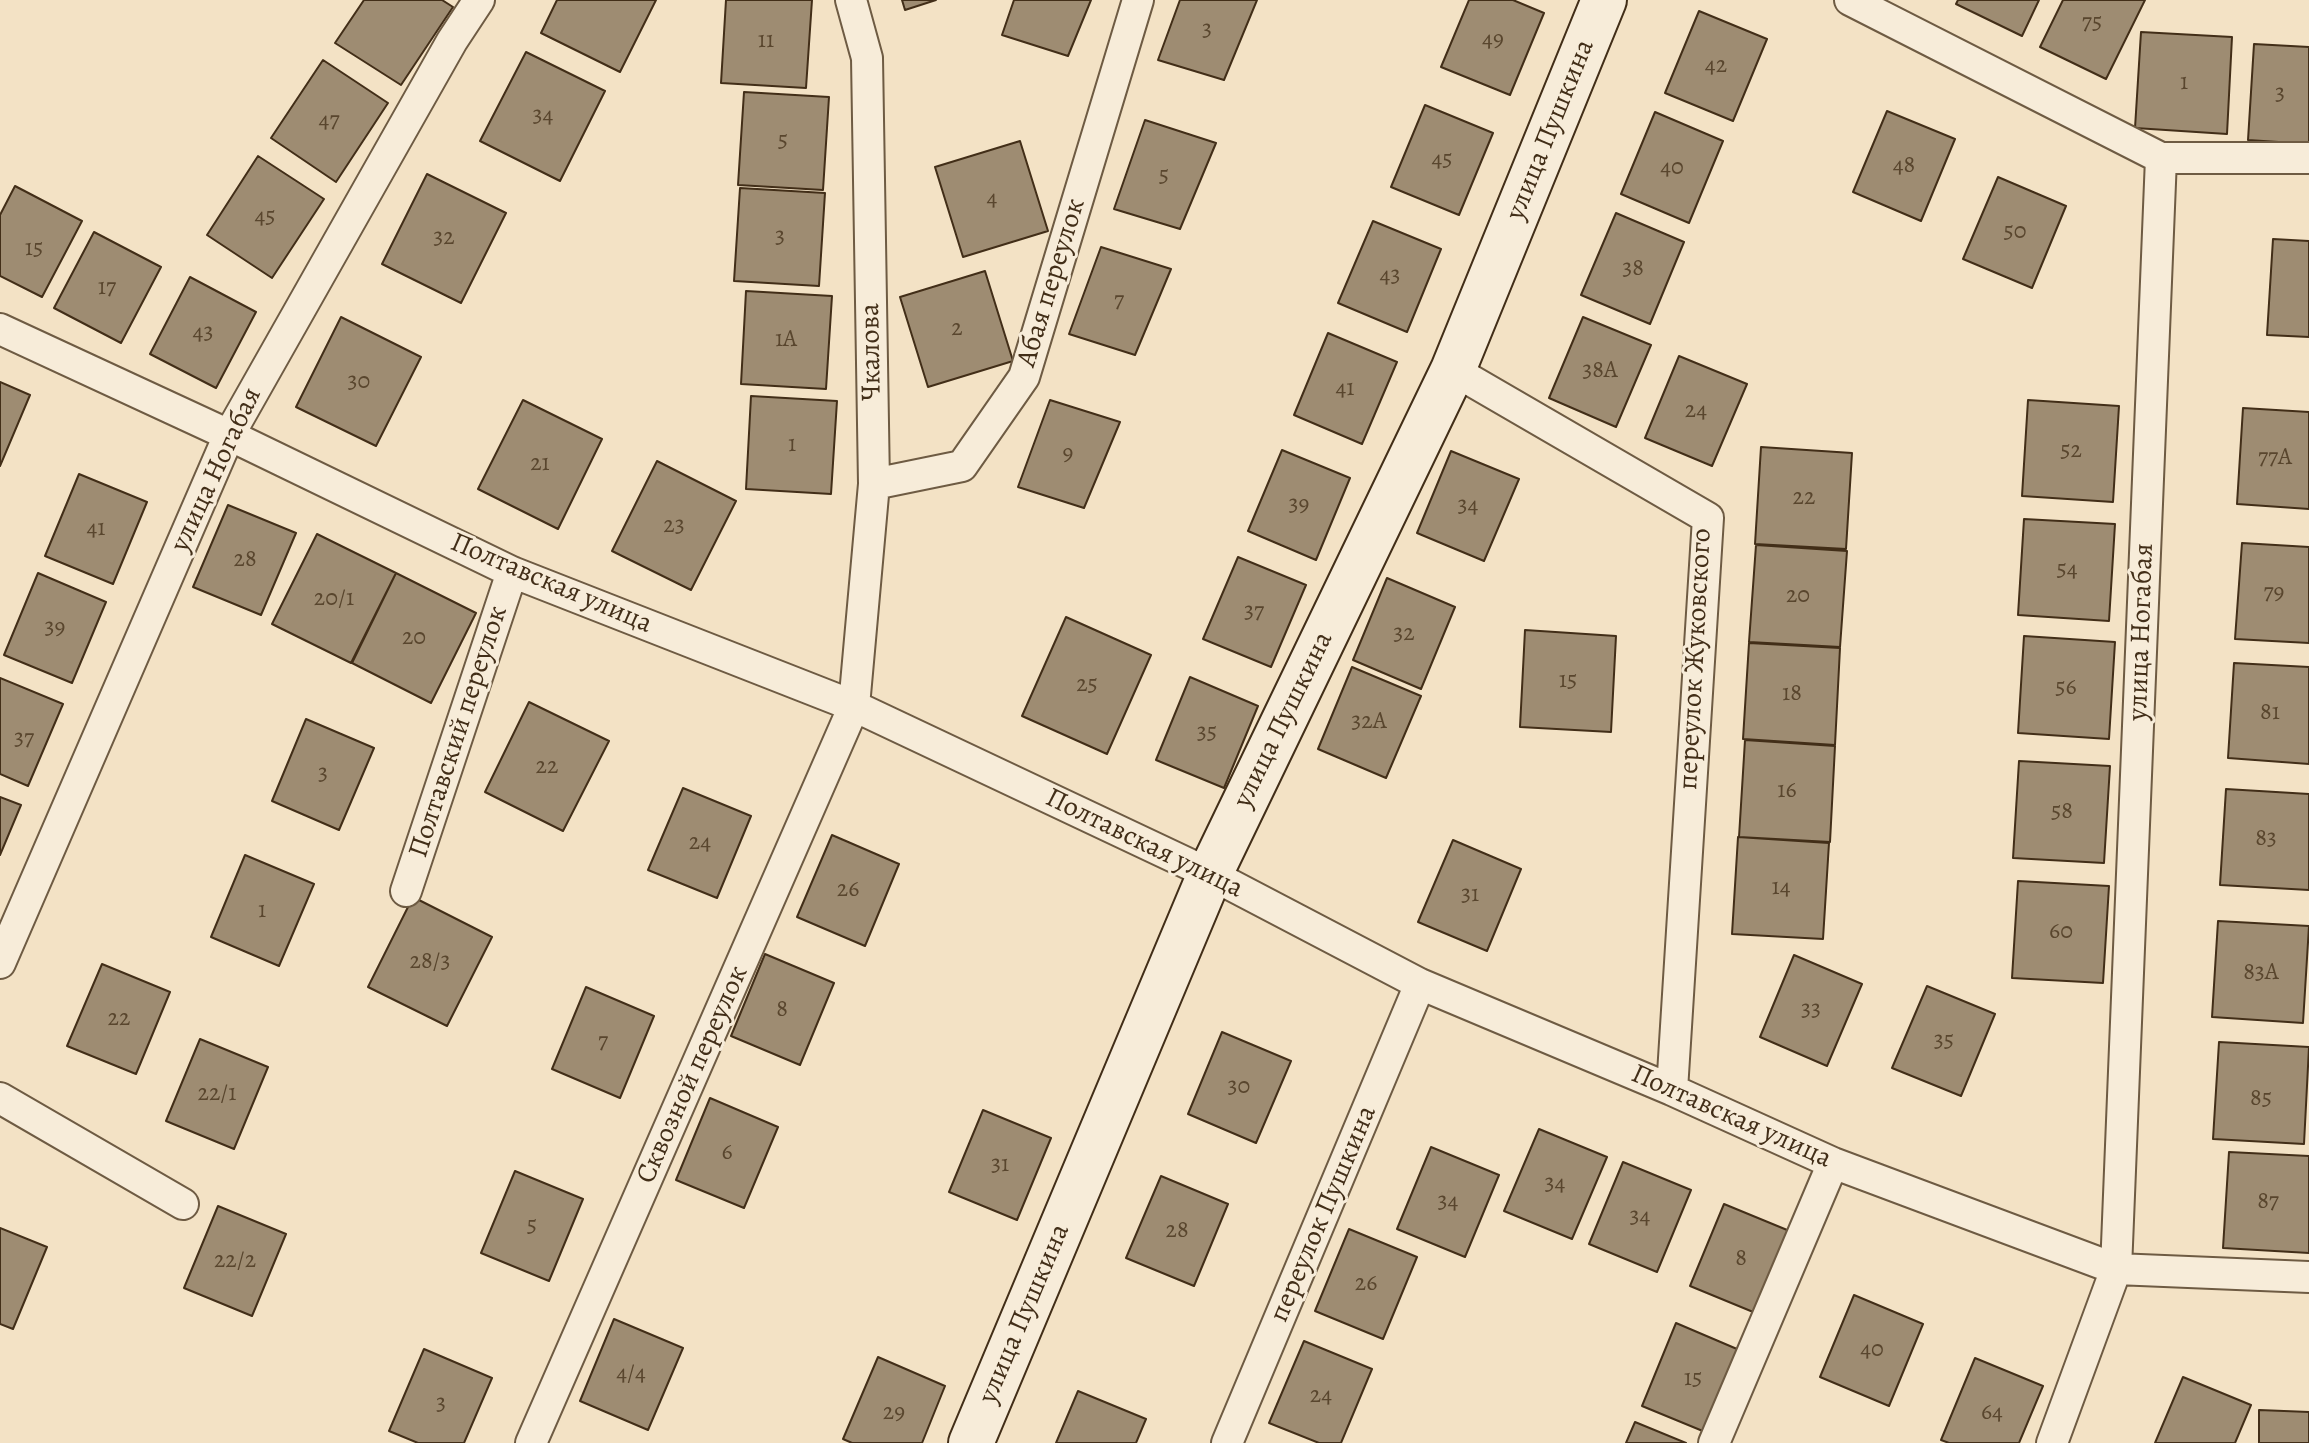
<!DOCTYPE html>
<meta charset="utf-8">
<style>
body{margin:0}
canvas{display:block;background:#f3e2c5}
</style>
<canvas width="2309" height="1443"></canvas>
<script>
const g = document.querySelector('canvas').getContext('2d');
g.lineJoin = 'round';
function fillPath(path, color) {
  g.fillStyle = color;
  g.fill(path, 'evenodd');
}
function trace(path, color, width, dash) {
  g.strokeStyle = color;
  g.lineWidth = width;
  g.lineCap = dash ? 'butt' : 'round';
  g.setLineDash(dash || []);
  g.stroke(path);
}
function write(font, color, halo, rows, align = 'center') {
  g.font = font + ' Alegreya,serif';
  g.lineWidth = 6;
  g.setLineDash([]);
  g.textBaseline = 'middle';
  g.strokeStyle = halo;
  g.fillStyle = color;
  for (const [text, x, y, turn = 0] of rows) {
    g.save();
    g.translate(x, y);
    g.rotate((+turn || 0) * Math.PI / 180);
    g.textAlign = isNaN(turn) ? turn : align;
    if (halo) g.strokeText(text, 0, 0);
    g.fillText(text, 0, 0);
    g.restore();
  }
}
const building = new Path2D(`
 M364,0H442L453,7L401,85L335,43Z
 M557,0H656L620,72L541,33Z
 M726,0H812L806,88L721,83Z
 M902,0H936L905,10Z
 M1014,0H1091L1068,56L1002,35Z
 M1180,0H1257L1224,80L1158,60Z
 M1469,0H1513L1544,13L1510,95L1441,67Z
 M1958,0H2039L2022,36L1956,4Z
 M2063,0H2145L2106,79L2040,47Z
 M1699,11L1767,39L1733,121L1665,93Z
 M2141,32L2232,37L2227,134L2135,128Z
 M2254,44L2309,47V144L2248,140Z
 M526,52L605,91L560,181L480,141Z
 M323,60L388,103L336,182L271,138Z
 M744,92L829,97L823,190L738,185Z
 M1425,105L1493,133L1459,215L1391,187Z
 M1887,111L1955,139L1921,221L1853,192Z
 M1655,112L1723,141L1689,223L1621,194Z
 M1145,120L1216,143L1180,229L1114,209Z
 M1020,141L1048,231L963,257L935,167Z
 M258,156L324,199L272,278L207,235Z
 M427,174L506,213L461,303L382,264Z
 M1998,177L2066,206L2032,288L1963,259Z
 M15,186L82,221L42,297L0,276V215Z
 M740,188L825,193L819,286L734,281Z
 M1616,213L1684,242L1650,324L1581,295Z
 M1373,221L1441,249L1407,332L1338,303Z
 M94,232L161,267L121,343L54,308Z
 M2273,239L2309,241V337L2267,335Z
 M1101,247L1171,269L1135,355L1069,334Z
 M985,271L1013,361L928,387L900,297Z
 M190,277L256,312L216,388L150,354Z
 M746,291L832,296L826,389L741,384Z
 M341,317L421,357L376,446L296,407Z
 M1583,317L1651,345L1616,427L1549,398Z
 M1328,333L1397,362L1362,444L1294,415Z
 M1679,356L1747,384L1712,466L1645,438Z
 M0,382L30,395L0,466Z
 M751,396L837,401L831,494L746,489Z
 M523,400L602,439L558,529L478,489Z
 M1050,400L1120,422L1084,508L1018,487Z
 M2028,400L2119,406L2113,502L2022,496Z
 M2243,408L2309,412V509L2237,504Z
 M1761,447L1852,453L1846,549L1755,544Z
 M1282,450L1350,478L1316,560L1248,531Z
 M1451,451L1519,479L1484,561L1417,533Z
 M657,461L736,501L691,590L612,551Z
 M79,474L147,502L113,584L45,556Z
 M228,505L296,533L261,615L193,587Z
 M2024,519L2115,524L2109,621L2018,615Z
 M317,534L396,573L351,663L272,624Z
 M2242,543L2309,547V643L2235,639Z
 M1756,545L1847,551L1840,647L1749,642Z
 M1238,557L1306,585L1271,667L1203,639Z
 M38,573L106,602L72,683L4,655Z
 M396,573L476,613L431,703L352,663Z
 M1387,578L1455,607L1421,689L1353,660Z
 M1066,617L1151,655L1107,754L1022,716Z
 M1525,630L1616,636L1611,732L1520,727Z
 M2024,636L2115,642L2109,739L2018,733Z
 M1749,643L1840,648L1835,745L1743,739Z
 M2234,663L2309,667V764L2228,758Z
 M1352,667L1421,696L1386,778L1318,749Z
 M1190,677L1258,706L1224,788L1156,760Z
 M0,678L63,704L28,786L0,774Z
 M529,702L609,741L563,831L485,792Z
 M306,719L374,748L339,830L272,801Z
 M1745,740L1835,746L1830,842L1739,837Z
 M2019,761L2110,766L2104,863L2013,858Z
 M683,788L751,816L717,898L648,870Z
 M2226,789L2309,794V890L2220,885Z
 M0,797L21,805L0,855Z
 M832,835L899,864L865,946L797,917Z
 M1738,837L1829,843L1823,939L1732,934Z
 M1453,840L1521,869L1487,951L1418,922Z
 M245,855L314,884L279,966L211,937Z
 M2018,881L2109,886L2103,983L2012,978Z
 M413,897L492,937L447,1026L368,987Z
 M2218,921L2309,926L2303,1023L2212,1017Z
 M765,954L834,983L800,1065L731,1036Z
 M1794,955L1862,984L1827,1066L1760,1037Z
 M102,964L170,992L136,1074L67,1046Z
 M1927,986L1995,1014L1961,1096L1892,1068Z
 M586,987L654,1016L620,1098L552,1069Z
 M1222,1032L1291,1061L1256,1143L1188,1114Z
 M200,1039L268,1067L234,1149L166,1121Z
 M2219,1042L2309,1047L2304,1144L2213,1139Z
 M710,1098L778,1127L744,1208L676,1180Z
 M983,1110L1051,1138L1017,1220L949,1192Z
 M1539,1129L1607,1157L1572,1239L1504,1211Z
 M1431,1147L1499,1175L1465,1257L1397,1229Z
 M2229,1152L2309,1156V1253L2223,1248Z
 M1623,1162L1691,1190L1657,1272L1589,1244Z
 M515,1171L583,1199L549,1281L481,1253Z
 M1161,1176L1228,1204L1194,1286L1126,1258Z
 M1724,1204L1792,1232L1758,1314L1690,1286Z
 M218,1206L286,1234L252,1316L184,1288Z
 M0,1228L47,1247L13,1329L0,1324Z
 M1349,1229L1417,1257L1383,1339L1315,1311Z
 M1854,1295L1923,1324L1889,1406L1820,1377Z
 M614,1319L683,1348L648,1430L580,1401Z
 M1676,1323L1744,1352L1710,1434L1642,1406Z
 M1304,1341L1372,1369L1341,1443H1319L1269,1423Z
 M424,1349L492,1378L464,1443H418L389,1431Z
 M878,1357L945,1386L922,1443H852L843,1439Z
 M1975,1358L2043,1386L2019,1443H1949L1941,1440Z
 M2183,1377L2251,1405L2235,1443H2155Z
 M1078,1391L1146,1419L1136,1443H1056Z
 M2259,1410L2309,1412V1443H2259Z
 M1635,1422L1686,1443H1626Z`);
fillPath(building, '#9e8c72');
trace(building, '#422e18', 2);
const street = new Path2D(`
 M1850,0L2161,158H2309
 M0,329L229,435L512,572L854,706L1210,874L1420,984L1672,1090L1833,1163L2116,1269L2309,1277
 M1453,370L1708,518L1672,1090
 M874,484L962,466L1024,377L1138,0
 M406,891L512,572
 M0,963L229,435L452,41L479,0
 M0,1098L183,1204
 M531,1443L854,706L874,484L867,58L851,0
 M1227,1443L1420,984
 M1714,1443L1833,1163
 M2052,1443L2116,1269L2161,158`);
const secondary = new Path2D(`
 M971,1443L1210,874L1453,370L1604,0`);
trace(street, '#6e5b43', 34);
trace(secondary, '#422e18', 48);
trace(street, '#f7ecd9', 30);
trace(secondary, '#f7ecd9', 44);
write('24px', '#59462e', null, [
 ["75",2092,23],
 ["3",1207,30],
 ["49",1493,40],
 ["11",766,41],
 ["42",1716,66],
 ["1",2184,83],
 ["3",2280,94],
 ["34",543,116],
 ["47",329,121],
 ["5",783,141],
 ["45",1442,160],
 ["48",1904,166],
 ["40",1672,168],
 ["5",1164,176],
 ["4",992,199],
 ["45",265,217],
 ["50",2015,232],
 ["3",780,237],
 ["32",444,238],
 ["15",34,249],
 ["38",1633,269],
 ["43",1390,276],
 ["17",107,288],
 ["7",1119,301],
 ["2",957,329],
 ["43",203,333],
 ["1А",786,340],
 ["38А",1600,371],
 ["30",359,382],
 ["41",1345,389],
 ["24",1696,411],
 ["1",792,445],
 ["52",2071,451],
 ["9",1068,454],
 ["77А",2275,458],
 ["21",540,464],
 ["22",1804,498],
 ["39",1299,505],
 ["34",1468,506],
 ["23",674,526],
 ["41",96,529],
 ["28",245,560],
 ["54",2067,570],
 ["79",2274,593],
 ["20",1798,596],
 ["20/1",334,599],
 ["37",1254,612],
 ["39",55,628],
 ["32",1404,634],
 ["20",414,638],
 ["15",1568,681],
 ["25",1087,685],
 ["56",2066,688],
 ["18",1792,694],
 ["81",2270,713],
 ["32А",1369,722],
 ["35",1207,733],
 ["37",24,739],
 ["22",547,767],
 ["3",323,774],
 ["16",1787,791],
 ["58",2062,812],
 ["83",2266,839],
 ["24",700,843],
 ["14",1781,888],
 ["26",848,890],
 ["31",1470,895],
 ["1",262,911],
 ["60",2061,932],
 ["28/3",430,962],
 ["83А",2261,973],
 ["8",782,1010],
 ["33",1811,1010],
 ["22",119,1019],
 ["35",1944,1041],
 ["7",603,1042],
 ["30",1239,1087],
 ["22/1",217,1094],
 ["85",2261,1099],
 ["6",727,1153],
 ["31",1000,1165],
 ["34",1555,1184],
 ["34",1448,1202],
 ["87",2268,1202],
 ["34",1640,1217],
 ["5",532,1226],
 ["28",1177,1231],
 ["8",1741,1259],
 ["22/2",235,1261],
 ["26",1366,1284],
 ["40",1872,1350],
 ["4/4",631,1374],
 ["15",1693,1379],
 ["24",1321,1396],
 ["3",441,1404],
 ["29",894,1413],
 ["64",1992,1413]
]);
write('28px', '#422e18', '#f7ecd9', [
 ["улица Пушкина",1551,130,-68],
 ["Абая переулок",1052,283,-73],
 ["Чкалова",872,352,-91],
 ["улица Ногабая",217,470,-65],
 ["Полтавская улица",551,584,23],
 ["улица Ногабая",2142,632,-88],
 ["переулок Жуковского",1696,659,-87],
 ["улица Пушкина",1284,720,-64],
 ["Полтавский переулок",459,732,-72],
 ["Полтавская улица",1144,844,26],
 ["Сквозной переулок",693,1075,-66],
 ["Полтавская улица",1731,1117,24],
 ["переулок Пушкина",1324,1214,-67],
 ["улица Пушкина",1025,1314,-67]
]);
</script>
